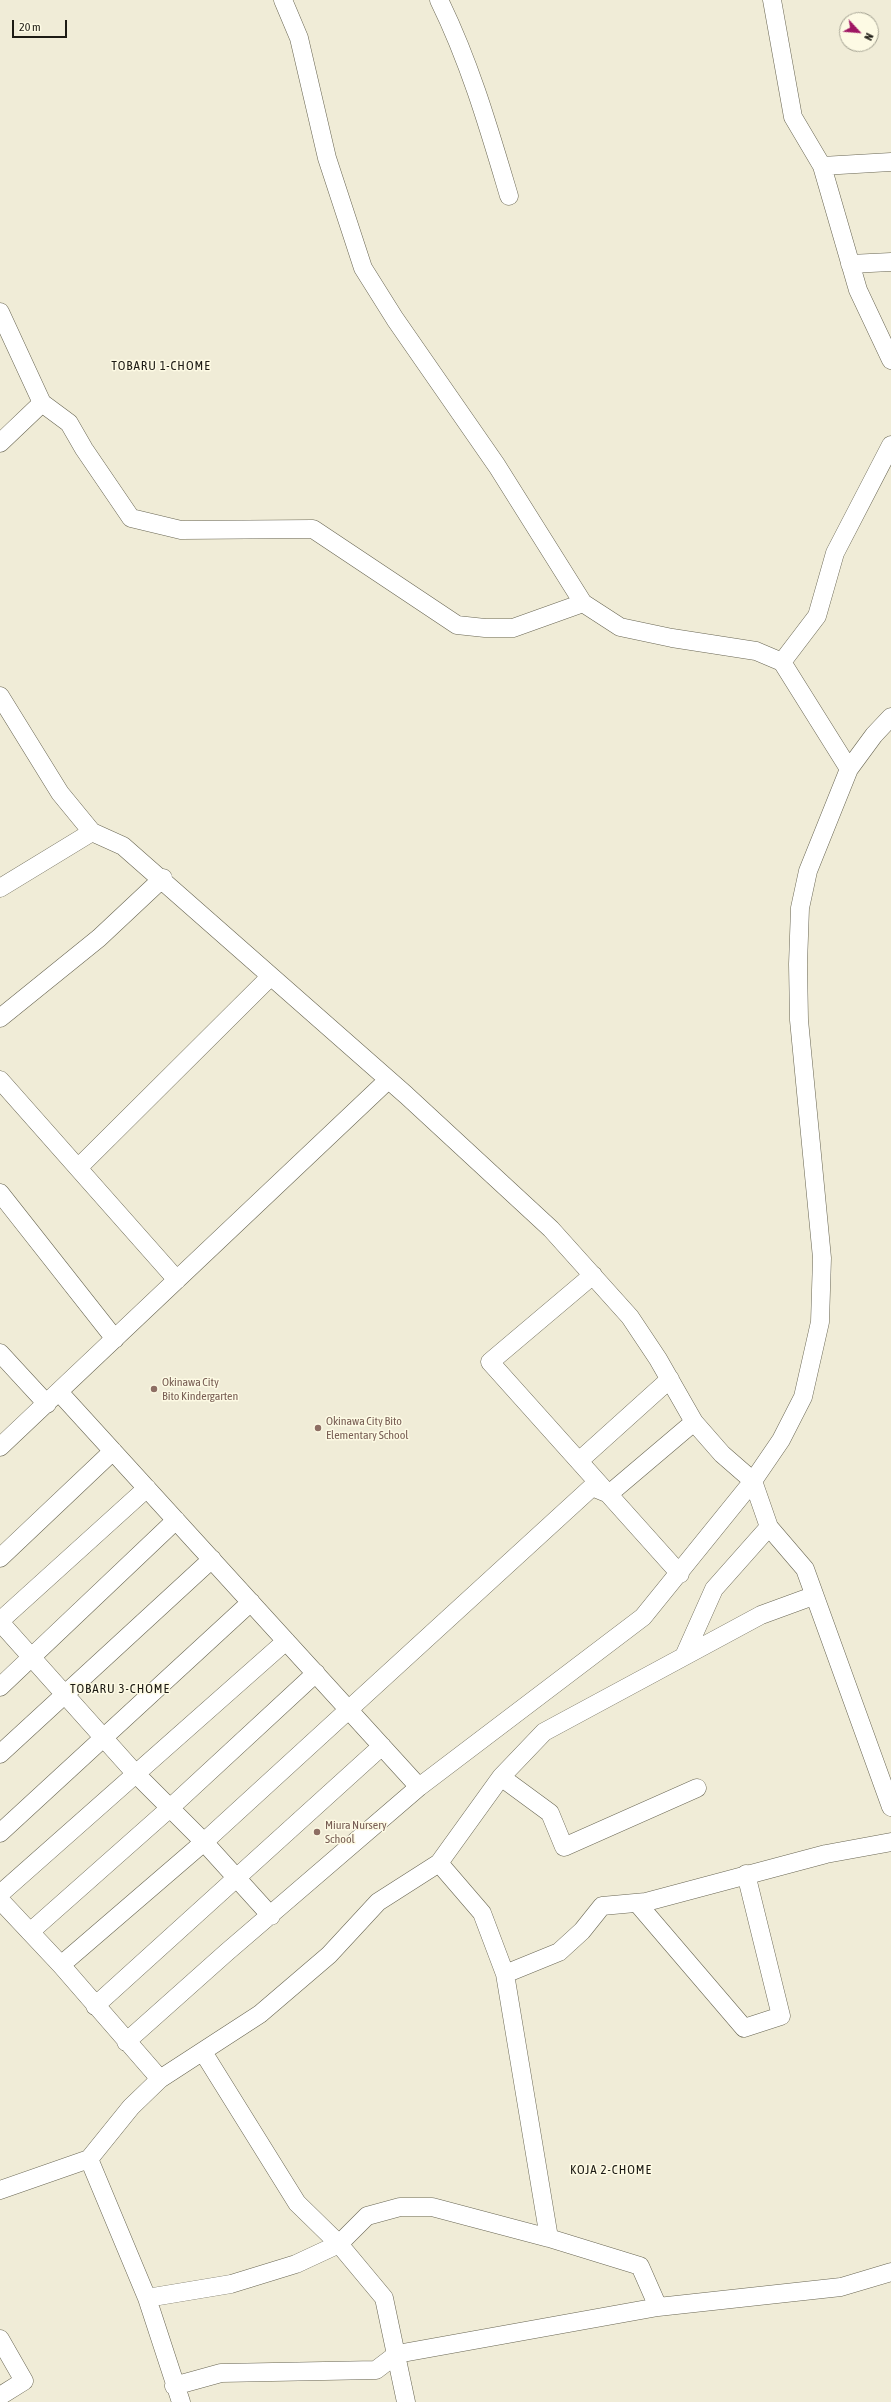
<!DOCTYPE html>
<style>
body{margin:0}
#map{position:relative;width:891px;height:2402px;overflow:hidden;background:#f0ecd7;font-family:"Asap Condensed",sans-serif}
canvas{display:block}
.north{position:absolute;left:839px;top:12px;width:40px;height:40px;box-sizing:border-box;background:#fdfae4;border:1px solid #a3a191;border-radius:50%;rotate:116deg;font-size:11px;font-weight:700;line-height:16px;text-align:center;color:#1d1b14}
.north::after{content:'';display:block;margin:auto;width:14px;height:18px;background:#9f1663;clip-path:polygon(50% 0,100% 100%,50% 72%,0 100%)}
.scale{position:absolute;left:12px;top:20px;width:55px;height:18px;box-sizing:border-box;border:2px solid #1d1b14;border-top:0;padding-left:5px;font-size:12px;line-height:14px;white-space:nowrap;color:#1d1b14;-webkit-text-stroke:3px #fdfae4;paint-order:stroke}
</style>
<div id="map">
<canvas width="891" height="2402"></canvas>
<div class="north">N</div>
<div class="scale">20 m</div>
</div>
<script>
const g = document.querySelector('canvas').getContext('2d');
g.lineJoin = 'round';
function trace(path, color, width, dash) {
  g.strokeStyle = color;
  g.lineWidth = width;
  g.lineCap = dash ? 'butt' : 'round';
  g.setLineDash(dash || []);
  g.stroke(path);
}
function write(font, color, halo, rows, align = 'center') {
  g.font = font + ' "Asap Condensed",sans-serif';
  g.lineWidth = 3;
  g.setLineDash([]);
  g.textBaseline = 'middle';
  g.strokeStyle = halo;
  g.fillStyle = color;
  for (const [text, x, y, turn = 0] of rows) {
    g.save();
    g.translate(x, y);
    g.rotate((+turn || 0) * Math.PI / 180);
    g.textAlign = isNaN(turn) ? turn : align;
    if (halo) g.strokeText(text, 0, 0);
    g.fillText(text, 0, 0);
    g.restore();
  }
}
const minor = new Path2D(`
 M283,0L299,38L327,158L363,268L395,319L497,466L583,603L620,627L672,638L756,651L782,662L849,769
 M439,0C470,63 489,129 509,196
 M772,0L793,117L822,166L858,290L891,360
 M822,166L891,162
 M850,264L891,262
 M0,312L42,403L69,423L84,449L131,518L181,530L313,529L457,625L485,628H513L583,603
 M0,443L42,403
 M782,662L817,616L835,553L891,445
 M0,696L60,793L92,832
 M0,888L92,832L123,846L406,1095L551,1229L630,1317L658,1359L694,1422L722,1454L753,1481L769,1527L805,1569L891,1807
 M0,1018L99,938L163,878
 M0,1080L177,1280
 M78,1168L271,976
 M0,1193L115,1339
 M593,1275L490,1362L680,1574
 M0,1353L47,1404
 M59,1392L419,1787
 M0,1447L388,1080
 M579,1461L670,1379
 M0,1558L113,1451
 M0,1621L147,1488
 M0,1622L135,1773L204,1842L271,1916
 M685,1654L714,1589L769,1527
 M0,1687L176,1520
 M0,1754L212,1559
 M501,1777L550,1813L564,1847L697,1788
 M0,1833L251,1602
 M439,1863L482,1913L505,1974L549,2238
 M0,1894L286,1641
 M0,1900L61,1965L160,2079
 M637,1903L744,2028L781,2016L746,1874
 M30,1932L170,1808L316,1673
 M61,1965L204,1842L592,1487L609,1494L694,1422
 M505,1974L559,1952L582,1931L602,1906L646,1902L826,1854L891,1842
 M95,2006L382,1746
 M126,2042L227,1952L419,1787L643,1617L753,1481L781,1440L803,1397L820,1322L822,1258L799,1020L798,964L800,908L808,871L849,769L874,735L891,717
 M203,2052L297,2203L339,2244L384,2298L406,2402
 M89,2159L147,2298L181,2402
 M0,2190L89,2159L131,2107L160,2079L260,2014L329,1955L378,1902L439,1863L501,1777L544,1732L761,1615L813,1596
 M147,2298L231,2284L296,2264L339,2244L367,2216L400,2207H432L549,2238L640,2266L658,2307
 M0,2339L24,2381L0,2396
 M174,2386L221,2373L376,2370L397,2354L658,2307L841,2287L891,2272`);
trace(minor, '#696653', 19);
trace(minor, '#fff', 18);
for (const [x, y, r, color] of [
 [154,1389,4,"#8d6e63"],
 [318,1428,4,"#8d6e63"],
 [317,1832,4,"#8d6e63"]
]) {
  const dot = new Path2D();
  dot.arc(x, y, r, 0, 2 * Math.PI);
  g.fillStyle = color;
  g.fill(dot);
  trace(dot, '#fdfae4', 1.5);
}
write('12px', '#785e54', '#fdfae4', [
 ["Okinawa City",162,1382],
 ["Bito Kindergarten",162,1396],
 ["Okinawa City Bito",326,1421],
 ["Elementary School",326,1435],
 ["Miura Nursery",325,1825],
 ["School",325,1839]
], 'left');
g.letterSpacing = '1px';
write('13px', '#1d1b14', '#fdfae4', [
 ["TOBARU 1-CHOME",161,366],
 ["TOBARU 3-CHOME",120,1689],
 ["KOJA 2-CHOME",611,2170]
]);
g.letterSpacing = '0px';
</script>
